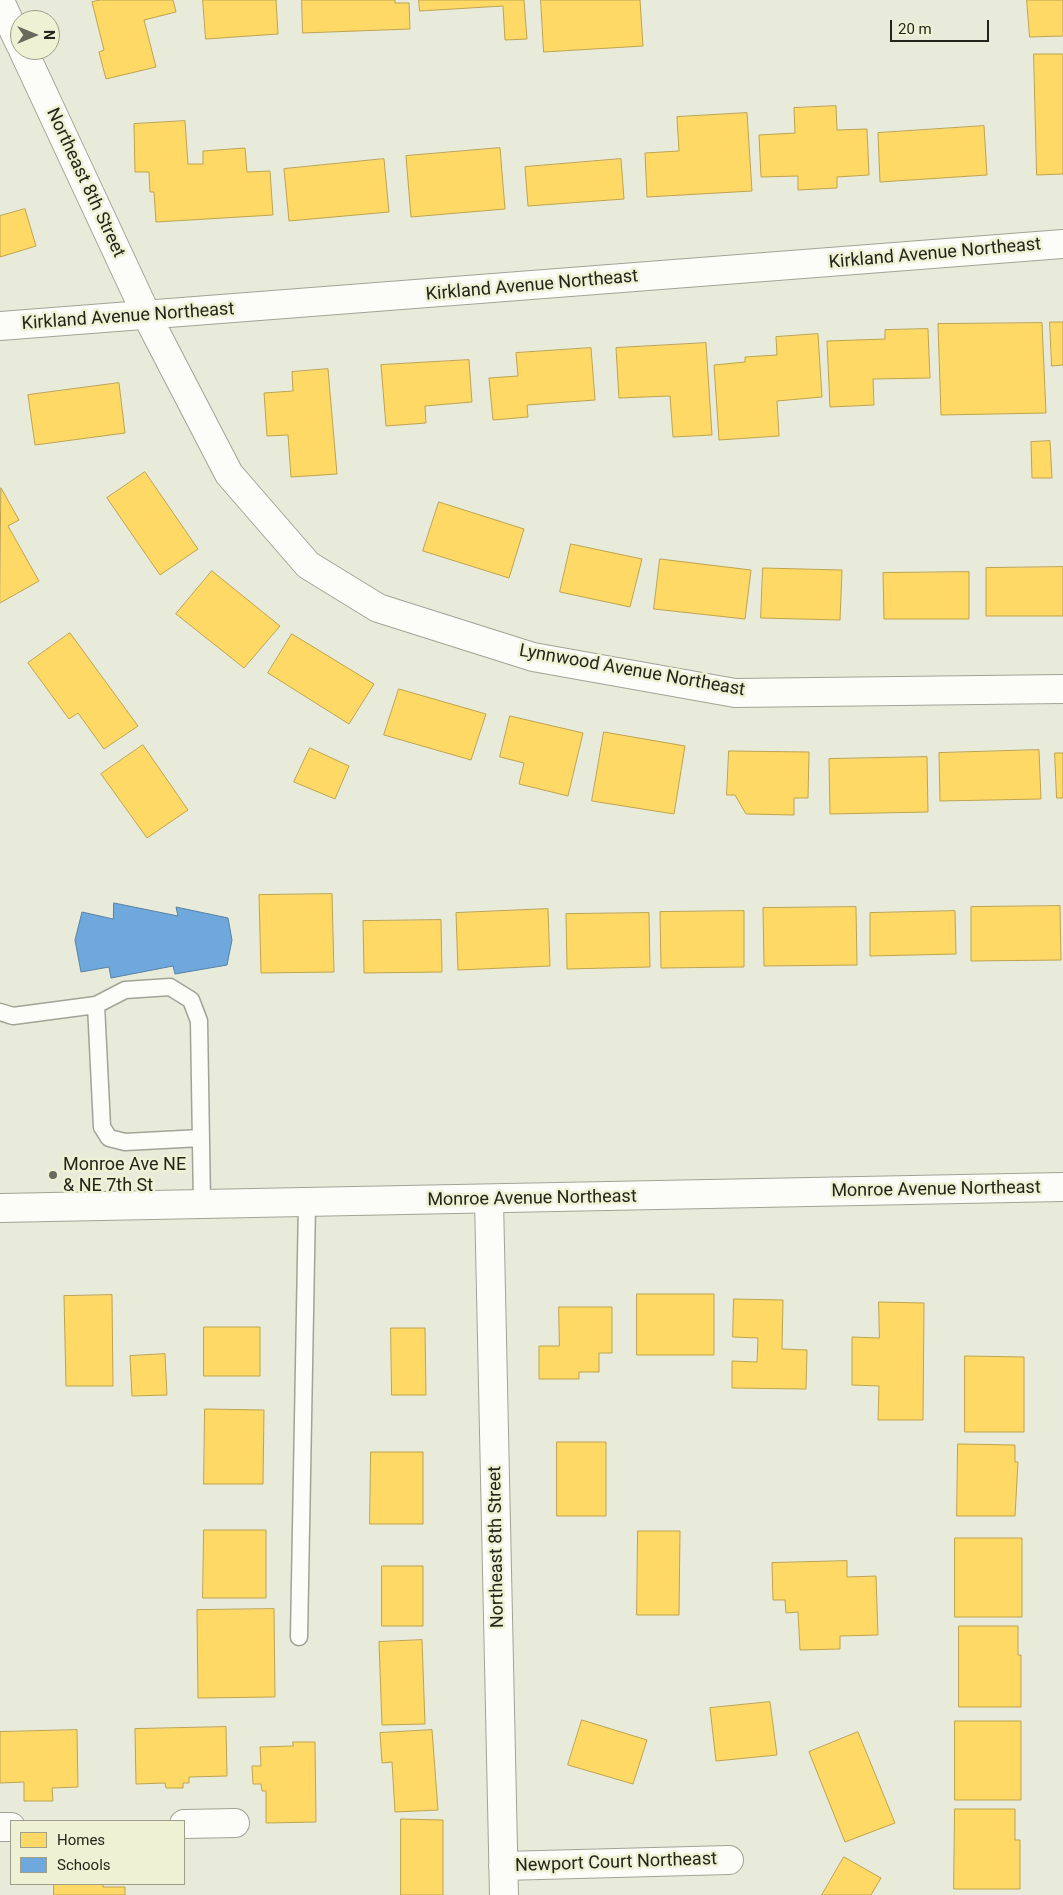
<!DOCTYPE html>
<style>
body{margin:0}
#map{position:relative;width:1063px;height:1895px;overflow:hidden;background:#e9ebda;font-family:Roboto,sans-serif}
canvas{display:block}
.legend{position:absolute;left:10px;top:1820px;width:175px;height:65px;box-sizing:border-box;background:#eff1d4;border:1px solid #9e9f8a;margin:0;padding:6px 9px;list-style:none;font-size:15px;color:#24251a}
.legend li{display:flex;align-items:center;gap:10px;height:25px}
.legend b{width:25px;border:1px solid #9e9f8a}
.north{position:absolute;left:10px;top:10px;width:50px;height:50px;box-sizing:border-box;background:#eff1d4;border:1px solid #9e9f8a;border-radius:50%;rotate:90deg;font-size:14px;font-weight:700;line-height:20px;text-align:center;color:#24251a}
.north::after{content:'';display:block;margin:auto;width:18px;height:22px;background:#696a5d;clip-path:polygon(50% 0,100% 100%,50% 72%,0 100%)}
.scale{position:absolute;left:890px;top:20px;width:99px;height:22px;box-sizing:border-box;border:2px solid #24251a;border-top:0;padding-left:6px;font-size:15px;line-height:18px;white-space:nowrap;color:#24251a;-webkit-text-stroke:4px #eff1d4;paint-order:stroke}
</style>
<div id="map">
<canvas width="1063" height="1895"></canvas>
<ul class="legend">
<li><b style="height:14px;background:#ffd966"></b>Homes</li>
<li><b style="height:14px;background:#6fa8dc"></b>Schools</li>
</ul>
<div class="north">N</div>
<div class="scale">20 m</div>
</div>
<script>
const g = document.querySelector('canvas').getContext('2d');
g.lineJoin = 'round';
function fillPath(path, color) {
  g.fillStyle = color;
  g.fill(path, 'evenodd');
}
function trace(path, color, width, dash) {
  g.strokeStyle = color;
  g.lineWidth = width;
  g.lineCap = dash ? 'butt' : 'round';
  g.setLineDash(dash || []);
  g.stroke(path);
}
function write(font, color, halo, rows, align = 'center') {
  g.font = font + ' Roboto,sans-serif';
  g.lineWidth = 5;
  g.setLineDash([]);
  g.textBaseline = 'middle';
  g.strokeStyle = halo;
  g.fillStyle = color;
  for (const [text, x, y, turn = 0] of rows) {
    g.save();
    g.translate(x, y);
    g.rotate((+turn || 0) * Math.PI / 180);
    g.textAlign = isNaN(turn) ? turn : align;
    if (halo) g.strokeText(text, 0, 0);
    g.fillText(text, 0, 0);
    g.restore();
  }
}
const homes = new Path2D(`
 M101,0H173L176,12L144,20L156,67L106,79L99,52L104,50L92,2Z
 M203,0H276L278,34L206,39Z
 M302,0H395V3H409L410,29L303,33Z
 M419,0H524L527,39L505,40L503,6L420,11Z
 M541,0H640L643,46L544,52Z
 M1027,0H1063V36L1030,37Z
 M1034,54H1063V174L1037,175Z
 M836,106L837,130L867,129L869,175L837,177V188L798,190V176L761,177L759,135L795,133L794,108Z
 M747,113L752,191L647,197L645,153L679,151L677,117Z
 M185,121L188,164H203V151L245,148L247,172L270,171L273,215L156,222L154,192H150L149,172H135L134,124Z
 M984,126L987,175L880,182L878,133Z
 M500,148L505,209L411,217L406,156Z
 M384,159L389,212L289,221L284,169Z
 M621,159L624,199L528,206L525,167Z
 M25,209L36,246L0,257V216Z
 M1050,322H1063V365L1052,366Z
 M1042,323L1046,413L941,415L938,324Z
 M928,329L930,378L873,379L874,405L830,407L827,341L885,339V330Z
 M818,334L822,397L777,401L779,436L719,440L714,365L745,362V357L777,355L776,337Z
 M706,343L712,435L673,437L670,396L619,398L616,348Z
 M591,348L595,400L527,405L528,417L493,420L489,378L518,376L516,353Z
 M469,360L472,402L425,406L426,423L386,426L381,365Z
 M328,369L337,474L291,477L288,435L267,436L264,393L293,391L292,372Z
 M119,383L125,433L35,445L28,395Z
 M1050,441L1052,478H1032L1031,442Z
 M145,472L198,549L160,575L107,498Z
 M1,488L19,520L8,526L39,581L0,603Z
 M439,502L524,529L509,578L423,551Z
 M571,544L642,559L630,607L560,592Z
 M660,559L751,570L745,619L654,609Z
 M1063,567V616H986V568Z
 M763,568L842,570L840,620L761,618Z
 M212,571L280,626L244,668L176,614Z
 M969,572V619H884L883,573Z
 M70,633L138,726L104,749L78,713L69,719L28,663Z
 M292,634L374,684L349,724L268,673Z
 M399,689L486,714L471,760L384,735Z
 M510,716L583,733L568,796L519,784L524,763L500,757Z
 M604,732L685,746L674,814L592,801Z
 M143,745L188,810L147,838L101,774Z
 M310,748L349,766L335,799L294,782Z
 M1039,750L1041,799L940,801L939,753Z
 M729,751L809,752L808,798H794V815L746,814L735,795H727Z
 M1055,753H1063V798H1057Z
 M927,757L928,812L830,814L829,759Z
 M332,894L334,972L261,973L259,895Z
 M1060,906L1061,960L971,961V907Z
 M856,907L857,965L764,966L763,908Z
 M548,909L550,966L458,970L456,913Z
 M744,911V967L661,968L660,912Z
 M955,911L956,954L870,956V913Z
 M649,913L650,967L567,969L566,914Z
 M441,920L442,972L364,973L363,921Z
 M637,1294H714V1355H637Z
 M112,1295L113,1386H66L64,1296Z
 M734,1299L783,1300L782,1349L807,1350L806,1389L732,1388V1361L757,1362L758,1338L733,1337Z
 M879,1302L924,1303L923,1420H878L879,1386L852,1385V1337L879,1338Z
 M559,1307H612V1353H599V1372H579V1379H539V1346H559Z
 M204,1327H260V1376H204Z
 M391,1328H425L426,1395H392Z
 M165,1354L167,1395L132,1396L130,1356Z
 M965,1356L1024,1357V1432H965Z
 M205,1409L264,1410L263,1484H204Z
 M557,1442H606V1516H557Z
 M958,1444L1015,1445V1462H1018L1015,1516H957Z
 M371,1452H423V1524H370Z
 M204,1530H266V1598H203Z
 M638,1531H680L679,1615H637Z
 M955,1538H1022V1617H955Z
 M847,1561V1577L876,1576L878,1635L840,1636V1649L800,1650L798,1612L786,1613L785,1600H773L772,1563Z
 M382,1566H423V1626H382Z
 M274,1609L275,1697L198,1698L197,1610Z
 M959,1626H1018V1655H1021V1707H959Z
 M422,1640L425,1724L382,1725L379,1642Z
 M770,1702L777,1755L716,1761L710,1708Z
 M582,1720L647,1740L633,1784L568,1765Z
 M955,1721H1021V1800H955Z
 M226,1727L227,1776L189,1777V1783H183V1788H166L165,1783L136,1784L135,1729Z
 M77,1730L78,1787L52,1788L53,1801H24V1782L0,1783V1732Z
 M432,1730L438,1810L395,1812L392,1762L382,1763L380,1733Z
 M858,1732L895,1823L845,1842L809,1752Z
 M293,1742H315L316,1822L266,1823V1791H262L261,1784H253L252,1766H261L260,1747L293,1746Z
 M955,1809H1015V1840H1020V1889H954Z
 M401,1819L443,1820V1895H401Z
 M844,1857L881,1878L871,1895H822Z
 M54,1884H103V1887H125V1895H54Z`);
fillPath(homes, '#ffd966');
trace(homes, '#bda34f', 1);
const schools = new Path2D(`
 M114,903L178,916L176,907L228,918L232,940L227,965L175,974L173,966L111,978L109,967L81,972L75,940L82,912L113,919Z`);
fillPath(schools, '#6fa8dc');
trace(schools, '#5881a2', 1);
const service = new Path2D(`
 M0,1012L13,1016L96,1005
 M201,1138L125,1142L109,1138L102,1127L96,1005L125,990L170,987L191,1000L199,1021L202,1204
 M299,1637L307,1203`);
const minor = new Path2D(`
 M0,1L20,44
 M23,50L147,316L229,474L308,565L378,608L533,657L735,693L1063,689
 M0,326L1063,244
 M489,1200L504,1895
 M184,1824L235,1823
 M0,1827H11
 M503,1866L729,1860`);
const tertiary = new Path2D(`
 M0,1208L1063,1187`);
trace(service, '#a2a396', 19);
trace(minor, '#a2a396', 30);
trace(tertiary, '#a2a396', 30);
trace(service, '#fcfcf9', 16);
trace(minor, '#fcfcf9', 28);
trace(tertiary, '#fcfcf9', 28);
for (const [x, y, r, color] of [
 [53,1175,5,"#696a5d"]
]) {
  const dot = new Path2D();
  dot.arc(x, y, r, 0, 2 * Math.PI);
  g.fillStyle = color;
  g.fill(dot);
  trace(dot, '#eff1d4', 2);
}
write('18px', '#24251a', '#eff1d4', [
 ["Northeast 8th Street",85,183,65],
 ["Kirkland Avenue Northeast",935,254,-5],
 ["Kirkland Avenue Northeast",532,286,-5],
 ["Kirkland Avenue Northeast",128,317,-4],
 ["Lynnwood Avenue Northeast",632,671,10],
 ["Monroe Avenue Northeast",936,1190,-1],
 ["Monroe Avenue Northeast",532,1199,-1],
 ["Northeast 8th Street",497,1547,-91],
 ["Newport Court Northeast",616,1863,-2]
]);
write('18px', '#24251a', '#eff1d4', [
 ["Monroe Ave NE",63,1165],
 ["& NE 7th St",63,1186]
], 'left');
</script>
